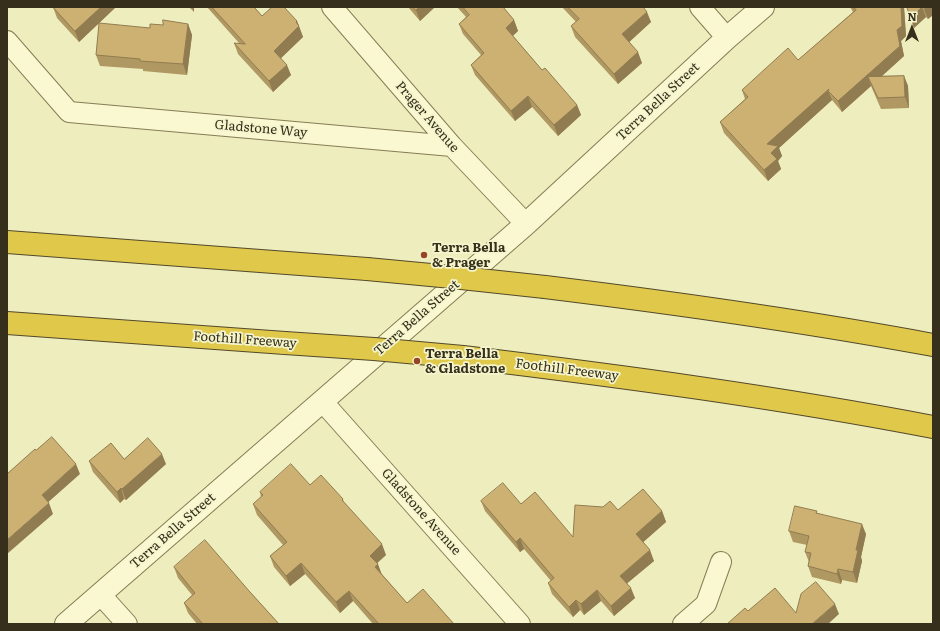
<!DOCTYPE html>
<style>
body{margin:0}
#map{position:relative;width:940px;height:631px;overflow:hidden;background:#eeedbd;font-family:Literata,serif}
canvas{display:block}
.frame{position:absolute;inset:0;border:8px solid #352f1b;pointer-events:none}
.north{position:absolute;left:892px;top:8px;width:40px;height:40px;-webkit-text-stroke:3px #f5f5cd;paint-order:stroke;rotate:0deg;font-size:11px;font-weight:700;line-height:16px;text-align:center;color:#352f1b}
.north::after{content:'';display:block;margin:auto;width:14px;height:18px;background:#352f1b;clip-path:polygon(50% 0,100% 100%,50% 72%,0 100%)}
</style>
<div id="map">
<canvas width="940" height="631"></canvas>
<div class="frame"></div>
<div class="north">N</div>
</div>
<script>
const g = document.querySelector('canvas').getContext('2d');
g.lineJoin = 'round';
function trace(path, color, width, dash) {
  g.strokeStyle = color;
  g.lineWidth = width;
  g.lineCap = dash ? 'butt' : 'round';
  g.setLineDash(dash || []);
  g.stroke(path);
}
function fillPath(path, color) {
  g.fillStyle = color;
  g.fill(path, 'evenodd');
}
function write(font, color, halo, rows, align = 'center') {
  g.font = font + ' Literata,serif';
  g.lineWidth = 3.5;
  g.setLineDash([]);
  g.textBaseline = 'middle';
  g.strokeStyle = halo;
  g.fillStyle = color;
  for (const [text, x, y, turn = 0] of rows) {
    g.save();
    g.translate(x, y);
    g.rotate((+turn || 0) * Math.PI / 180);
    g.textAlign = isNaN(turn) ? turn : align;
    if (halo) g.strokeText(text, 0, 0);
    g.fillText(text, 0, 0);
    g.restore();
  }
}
const minor = new Path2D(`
 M332,7L452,146L526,224
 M700,7L727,38
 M7,41L69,112L452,146
 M322,401L520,624
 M100,594L127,624
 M683,624L706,604L721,562`);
const tertiary = new Path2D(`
 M66,624L526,224L727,38L763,7`);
const motorway = new Path2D(`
 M7,242L367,269
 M545,287C675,303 804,321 933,345
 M7,323L285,343
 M463,357C620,376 777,397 933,427`);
trace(minor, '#867d56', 22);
trace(tertiary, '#867d56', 24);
trace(motorway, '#53492b', 24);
trace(minor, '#f9f8d0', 20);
trace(tertiary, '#f9f8d0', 22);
trace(motorway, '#e0c84b', 22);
const motorwayBridge = new Path2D(`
 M367,269L452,277L545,287
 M285,343L374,349L463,357`);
trace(motorwayBridge, '#53492b', 24, []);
trace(motorwayBridge, '#e0c84b', 22);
fillPath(new Path2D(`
 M53,7H116L79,42L57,18Z
 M189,7H194V12Z
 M207,7H254L262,16L297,21L303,37L281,58L291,75L273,92L238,54L234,43H239Z
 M408,7H435L420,21Z
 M457,7H503L514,20L518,31L513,36L542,70L577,105L581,115L558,136L532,107L515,121L475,75L471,65L481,55L463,34L459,24L466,17Z
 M562,7H643L651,22L629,42L642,63L618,84L575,37L571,26L576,22Z
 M850,7H904L906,36L901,41L904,56L882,76H904L908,86L909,108L881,109L871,86L842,112L832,100L779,148L782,156L778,161L781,169L768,181L724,133L720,122L745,99L742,90L798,60L853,12Z
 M907,7H933V15L928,19L926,17L914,28Z
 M188,24L192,35L187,75L143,71V69L100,66L96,55L150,28L163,25Z
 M124,459L166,464L126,500L124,499L120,503L93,472L89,461Z
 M310,485L343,499L344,503L386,555L377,563L381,573L407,603L454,624H373L353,601L340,613L305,574L290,586L274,567L270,556L283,545L257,515L253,504L261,497L260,492Z
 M481,501L521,504L573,537L618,510L662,511L666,522L643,542L654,561L627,583L635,598L614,616L601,601L584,615L580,610L573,617L552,594L548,583L551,581L524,549L520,552L485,511Z
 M817,511V513L866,534L861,557L862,561L857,583L842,580L841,584L812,577L808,566L809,562L805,552L807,545L793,542L789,531Z
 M174,567L250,592L279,624H197L188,613L184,603L192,595L178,578Z`), '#b09862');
fillPath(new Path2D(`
 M101,7H116L79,42L75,31Z
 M192,7H194V12Z
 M419,7H435L420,21L416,10Z
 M901,7H904L906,36L901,41L904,56L872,85L868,77L871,86L842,112L838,101L897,30Z
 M922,7L926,17L914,28L911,18Z
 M926,7H933V15L928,19L924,9Z
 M647,12L651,22L626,45L622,34Z
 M514,20L518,31L510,38L506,28Z
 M297,21L303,37L278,61L274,51Z
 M188,24L192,35L187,75L183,64Z
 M638,52L642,63L618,84L614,74Z
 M287,65L291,75L273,92L269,81Z
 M904,76L908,86L909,108L905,97Z
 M829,89L828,91L832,100L779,148L782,156L778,161L781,169L768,181L764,170L767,144Z
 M528,96L532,107L515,121L511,111Z
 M577,105L581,115L558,136L554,125Z
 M162,454L166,464L126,500L122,489Z
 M76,464L80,474L45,505L42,495Z
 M121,488L124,499L120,503L117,492Z
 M49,503L53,514L7,554V540Z
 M662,511L666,522L640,545L636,534Z
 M862,524L866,534L861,557L862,561L857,583L853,572L856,550Z
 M520,538L524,549L520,552L516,542Z
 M382,544L386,555L374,566L370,556Z
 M650,550L654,561L624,586L620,576Z
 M301,563L305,574L290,586L286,576Z
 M378,564L382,575L375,567Z
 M838,569L842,580L841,584L837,574Z
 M631,588L635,598L614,616L611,606Z
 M597,590L601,601L584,615L581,604Z
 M349,591L353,601L340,613L336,602Z
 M576,600L580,610L573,617L569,607Z
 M835,604L839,614L828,624H812Z`), '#907c50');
const building = new Path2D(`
 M53,7H101L75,31Z
 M212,7H254L262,16L272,7H284L297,21L296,22L299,26L274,51L287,65L269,81L234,43L245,44Z
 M413,7H419L416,10Z
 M463,7H503L514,20L506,28L542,70L545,68L577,105L554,125L528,96L511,111L471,65L484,53L459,24L469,15Z
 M568,7H643L647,12L622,34L638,52L614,74L571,26L579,19Z
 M853,7H901L902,26L897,30L900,46L838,101L828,91L829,89L767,144L778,146L771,153L777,159L764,170L720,122L748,97L742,90L788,48L798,60L856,10Z
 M907,7H922L911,18Z
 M163,20L188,24L183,64L140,61V59L96,55L99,23L150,28V24L163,25Z
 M904,76L905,97L878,98L868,77Z
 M52,437L76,464L42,495L49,503L7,540V474L35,449L36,450Z
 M148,438L162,454L122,489L121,488L117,492L89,461L111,443L124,459Z
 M291,464L310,485L321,475L343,499L342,500L382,544L370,556L378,564L375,567L407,603L423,589L454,624H379L349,591L336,602L301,563L286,576L270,556L287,542L253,504L263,495L260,492Z
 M503,483L521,504L535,492L573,537L575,505L603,507L610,501L618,510L643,489L662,511L636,534L650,550L620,576L631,588L611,606L597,590L581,604L576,600L569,607L548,583L554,578L520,538L516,542L481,501Z
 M795,506L817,511L816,513L862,524L856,550H858L853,572L838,569L837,574L808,566L811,553L805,552L809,536L789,531Z
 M205,540L250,592L279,624H203L184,603L195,593L174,567Z
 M816,582L835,604L812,624H727L745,608L748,611L775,588L796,613L801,594Z`);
fillPath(building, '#cdb172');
trace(building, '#907c50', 1);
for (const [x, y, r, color] of [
 [424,255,4,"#954426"],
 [417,361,4,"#954426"]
]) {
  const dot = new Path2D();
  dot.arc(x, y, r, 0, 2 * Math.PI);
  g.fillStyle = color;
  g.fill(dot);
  trace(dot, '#f5f5cd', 1.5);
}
write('13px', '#352f1b', '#f5f5cd', [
 ["Terra Bella Street",658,102,-43],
 ["Prager Avenue",427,117,49],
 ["Gladstone Way",261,129,5],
 ["Terra Bella Street",417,318,-41],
 ["Foothill Freeway",245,340,4],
 ["Foothill Freeway",567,370,7],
 ["Gladstone Avenue",421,512,48],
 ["Terra Bella Street",173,531,-41]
]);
write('bold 13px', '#352f1b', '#f5f5cd', [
 ["Terra Bella",432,248],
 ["& Prager",432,263],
 ["Terra Bella",425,354],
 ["& Gladstone",425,369]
], 'left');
</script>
